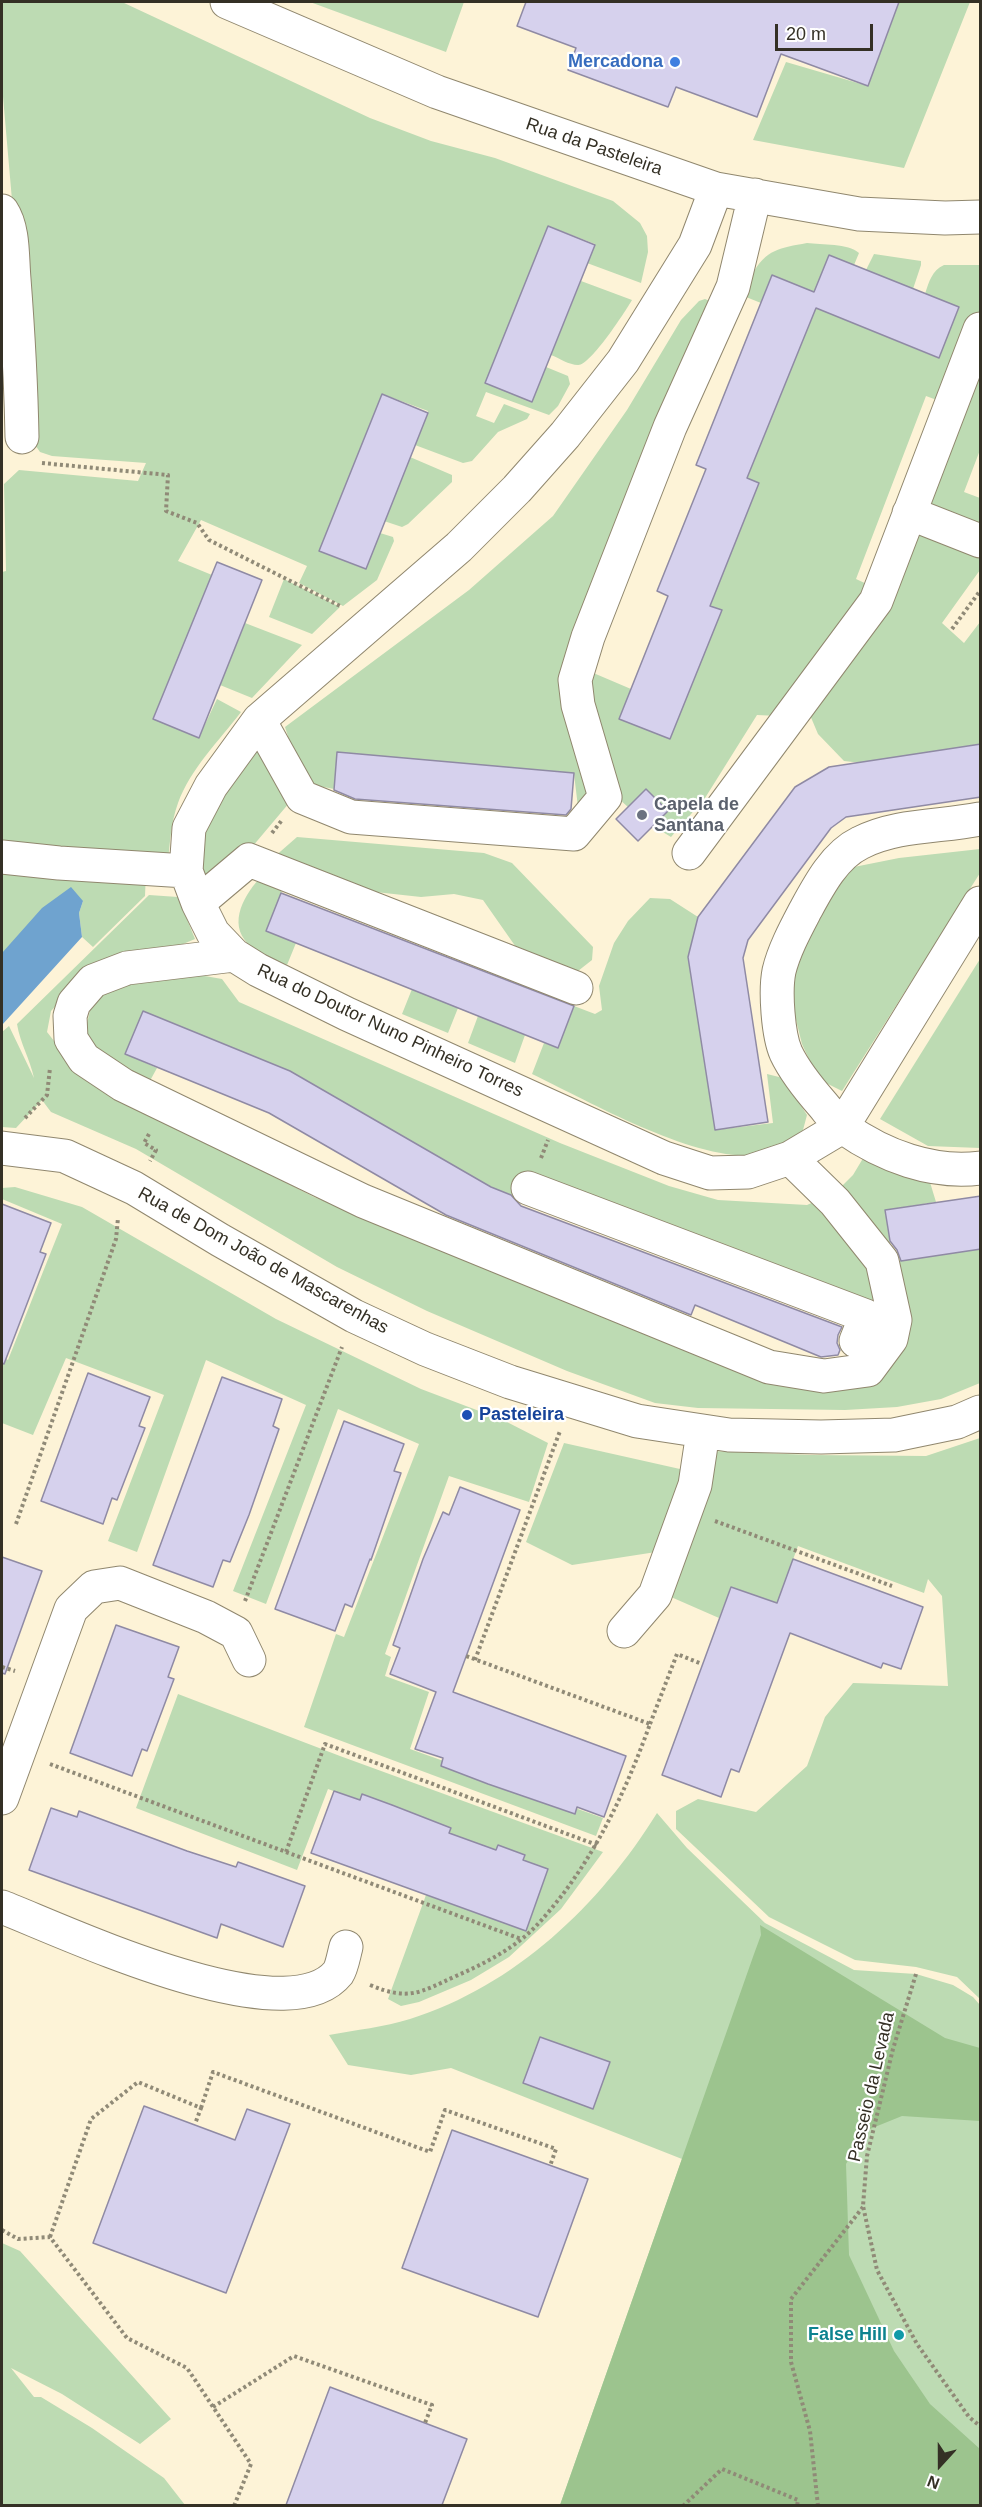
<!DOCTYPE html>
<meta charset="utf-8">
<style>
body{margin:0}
#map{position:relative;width:982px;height:2507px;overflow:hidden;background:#fdf3d7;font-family:Arial,sans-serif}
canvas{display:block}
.frame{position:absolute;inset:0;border:3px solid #343025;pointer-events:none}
.north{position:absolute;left:910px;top:2435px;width:60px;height:60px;-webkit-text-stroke:4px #fff;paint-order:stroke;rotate:201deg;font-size:16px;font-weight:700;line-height:24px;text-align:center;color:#343025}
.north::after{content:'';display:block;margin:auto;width:21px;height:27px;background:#343025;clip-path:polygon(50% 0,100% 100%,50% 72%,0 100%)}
.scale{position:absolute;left:775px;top:24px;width:98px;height:27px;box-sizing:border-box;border:3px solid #343025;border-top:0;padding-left:8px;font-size:18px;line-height:21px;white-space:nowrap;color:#343025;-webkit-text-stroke:4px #fff;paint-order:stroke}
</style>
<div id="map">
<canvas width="982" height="2507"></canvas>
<div class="frame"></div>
<div class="north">N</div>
<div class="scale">20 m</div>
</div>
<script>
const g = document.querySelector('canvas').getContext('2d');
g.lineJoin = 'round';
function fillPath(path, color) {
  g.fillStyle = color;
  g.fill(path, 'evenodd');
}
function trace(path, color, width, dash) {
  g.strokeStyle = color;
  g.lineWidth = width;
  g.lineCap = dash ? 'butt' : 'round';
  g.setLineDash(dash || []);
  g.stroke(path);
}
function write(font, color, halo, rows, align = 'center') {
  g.font = font + ' Arial,sans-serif';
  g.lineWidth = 4.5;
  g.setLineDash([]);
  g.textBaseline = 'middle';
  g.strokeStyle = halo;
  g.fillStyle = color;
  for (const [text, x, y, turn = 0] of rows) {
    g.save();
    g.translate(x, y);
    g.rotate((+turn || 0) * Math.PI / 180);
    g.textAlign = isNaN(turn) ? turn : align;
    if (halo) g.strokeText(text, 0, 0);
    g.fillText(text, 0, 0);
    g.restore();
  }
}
fillPath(new Path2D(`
 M2,2H122L370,118L431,141L495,158L613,201L640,223L647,236L648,252L641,283L587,263L595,244L548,226L485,383L532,402L546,367L568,376L570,384L558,406L549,415L486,392L476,416L494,423L504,404L530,414L527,419L498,432L472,461L463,463L415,445L428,411L382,394L319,551L365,569L380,533L393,537L394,541L377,580L343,606L299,583L307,566L201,520L178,561L212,575L153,719L199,737L217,699L241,712C219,741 191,768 178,803C171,822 170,842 168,862L2,845V572L6,571L4,484L19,470L138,481L146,463L52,456L40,452L33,442L2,85Z
 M310,2H464L446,52Z
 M899,2H970L904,168L753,140L786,62L868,86Z
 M807,243C822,245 848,243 859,253L854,265L829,255L814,292L772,275L761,303L746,297C744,287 747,283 752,275C766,249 780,248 807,243Z
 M874,254L921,261V265L913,289L866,270Z
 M944,265H980V310L945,403L926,396L856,579L871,586L778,716L757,715L705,798L671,837L653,826L668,811L646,789L628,807L610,791L584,669L631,689L619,719L670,739L721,610L710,606L759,483L747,478L816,308L938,358L959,308L925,294C929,282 932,270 944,265Z
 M581,281L632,300C625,312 590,366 578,365C569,365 559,358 551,355Z
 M705,299L715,303L561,680L591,791L578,807L574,774L337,753L334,789L303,783L285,727L469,590L553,516L627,410L681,320L699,301Z
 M980,358V450L964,492L980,498V570L942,623L964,643L980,622V744L862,763L844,761L818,734L807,708Z
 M410,457L452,475V482L408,524L402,527L384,521Z
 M284,579L340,607L312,634L269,617Z
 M245,623L302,645L252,698L220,685Z
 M263,738L295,796L247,853L202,890L203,833L221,794Z
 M297,837L484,853L512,863L593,947L592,960L578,971L525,960L483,900L454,894L421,897L348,889L273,858Z
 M980,849V873L842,1091L818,1079L802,1044L791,1000L793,959L827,889L854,867L899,858Z
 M2,870L146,871L145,896L93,947L82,937L79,913L83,901L2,953Z
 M259,879L283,888L266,931L296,943L287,965C276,960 262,956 253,948C226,928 242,898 259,879Z
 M149,895L178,897L195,939L164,952L83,978L51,1011L47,1032L76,1069L107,1092L314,1197L629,1323L872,1379L877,1309L517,1197L491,1187L292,1072L126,1054L157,1068L146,1088L83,1039L95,991L182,972L222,979L239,1002L560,1143L669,1186L718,1200L807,1205L836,1192L853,1175L865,1155L929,1179L936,1202L885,1210L893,1262L980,1249V1383L941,1399L897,1407L845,1410L698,1408L655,1403L567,1371L427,1311L337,1267L136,1149L51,1112L42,1100L16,1128L2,1127V1032L9,1026L34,1078C30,1059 20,1043 17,1024Z
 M650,898L670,899L698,917L688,957L715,1130L773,1123L767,1074L783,1078L807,1115L803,1130C792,1137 777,1150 764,1153C706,1169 587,1100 532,1074L544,1043L558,1048L574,1006L595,1014L602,1010L599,986L614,943L628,921Z
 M980,959V1148L928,1146L880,1119Z
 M412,989L458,1008L448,1033L402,1014Z
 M478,1016L525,1035L515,1063L468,1043Z
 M15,1187L82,1207L276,1319L421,1389L503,1420L548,1443L529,1502L449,1476L385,1654L391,1657L385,1676L429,1692L410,1749L603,1818L596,1836L304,1727L336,1634L344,1637L419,1444L338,1409L266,1604L233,1591L306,1405L206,1360L137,1552L108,1541L164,1395L66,1358L33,1435L2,1423V1357L8,1360L62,1224L2,1199V1188Z
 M980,1438V1999L957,1977L916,1967L855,1960L769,1917L676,1829V1811L698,1799L756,1812L807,1766L825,1717L853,1683L948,1686L942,1596L928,1579L924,1593L798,1546L777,1603L731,1587L719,1618L671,1597L711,1451L811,1455L926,1456Z
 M564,1443L680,1469L685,1482L656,1552L572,1565L526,1542Z
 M178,1694L340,1756L603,1852L561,1909L509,1957L471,1980L419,2002L401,2006L388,1999L426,1895L526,1931L548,1869L328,1789L297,1870L136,1808Z
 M657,1813L687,1848L765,1923L854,1970L916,1974L953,1985L973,1997L980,2005V2505H560L682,2159L451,2068L411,2075L348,2065L329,2035C356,2030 384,2027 410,2019C515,1986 600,1905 657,1813Z
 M2,2243L20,2251L171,2419L140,2444L62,2394L11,2368L34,2397H41L92,2428L164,2478L185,2505H2Z`), '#bddbb3');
fillPath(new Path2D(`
 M760,1925L945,2038L980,2048V2121L902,2116L865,2131L846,2164L849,2255L894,2351L930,2404L980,2449V2505H560L754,1954L761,1935Z`), '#9cc48e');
fillPath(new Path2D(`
 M71,887L83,901L79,913L82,937L2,1025V953L42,908Z`), '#6fa3cf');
const building = new Path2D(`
 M526,2H899L868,86L781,54L757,117L676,87L668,107L568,70L576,48L517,26Z
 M548,226L595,245L532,402L485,383Z
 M829,255L959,307L939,358L816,308L747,478L759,483L710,606L722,610L670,739L619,719L668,596L657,591L706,469L696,465L772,275L814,292Z
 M382,394L428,413L366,569L319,551Z
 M217,562L262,580L199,738L153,719Z
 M981,744V797L846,817L831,828L748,940L743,958L768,1122L715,1130L688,957L698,917L795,787L829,767Z
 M337,752L574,773L571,809L566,815L355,799L334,790Z
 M646,789L668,811L638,841L616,819Z
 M281,893L574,1006L558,1048L266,931Z
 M143,1011L290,1071L491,1187L511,1195L521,1206L842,1327L838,1335L837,1343L840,1350L838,1355L821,1357L695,1305L691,1315L446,1215L269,1113L125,1054Z
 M981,1196V1249L901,1261L897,1250L890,1241L885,1210Z
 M2,1204L51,1223L40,1252L46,1254L4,1364L2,1363Z
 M88,1373L150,1397L139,1426L145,1428L117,1500L112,1498L103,1524L41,1501Z
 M222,1377L282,1399L273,1426L279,1429L249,1515L230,1562L223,1560L213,1587L153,1565Z
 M344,1421L404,1444L394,1471L401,1473L371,1560L370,1559L352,1607L345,1604L335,1631L275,1609Z
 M460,1487L520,1510L453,1692L626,1756L604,1817L577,1807L575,1814L488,1784L441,1766L443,1758L415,1749L436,1692L390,1674L400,1648L393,1645L423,1559L443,1512L449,1515Z
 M2,1557L42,1571L5,1674L2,1673Z
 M793,1559L923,1607L901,1669L883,1663L881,1668L790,1633L739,1772L731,1769L721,1797L662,1775L731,1587L777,1603Z
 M116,1625L179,1647L168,1677L174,1679L147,1751L142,1749L132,1776L70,1753Z
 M334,1791L360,1800L362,1794L392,1805L451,1828L449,1833L496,1850L498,1845L525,1855L523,1860L548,1869L526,1931L311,1853Z
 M51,1808L77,1817L79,1811L187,1851L236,1867L238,1862L305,1886L283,1947L221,1924L217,1938L29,1870Z
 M540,2037L610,2062L593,2109L523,2083Z
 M144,2106L235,2140L247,2109L290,2124L226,2293L93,2243Z
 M452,2130L588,2179L538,2317L402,2268Z
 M330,2387L467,2439L442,2505H286Z`);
fillPath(building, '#d6d1ed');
trace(building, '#8f8aa4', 1.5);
const minor = new Path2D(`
 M227,2L437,92L716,189L859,214L945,218L980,217
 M716,189L695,245L623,361L565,435L517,489L459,547L259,720L211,786L189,828L186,871L198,903L213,933L234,955L258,970L347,1014L664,1158L710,1173L748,1172L790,1158L842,1127L980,903
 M2,211C14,229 12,257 14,279C18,331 21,383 22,437
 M909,513L980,541
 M259,720L302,797L351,817L574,834L605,797L578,705L575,680L588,637L670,427L733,287L755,195
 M980,819C941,827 897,824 860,843C835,855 819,885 806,909C796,928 784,950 779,971C775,991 778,1035 786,1053C795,1072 809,1089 823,1105C829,1112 836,1123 844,1128C884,1156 932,1174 980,1168
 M689,853L876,601L980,329
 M2,857L59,863L186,871
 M198,903L249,860L576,988
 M234,955L127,968L93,981L74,1003L70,1016L71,1039L84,1059L123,1085L363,1201L769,1367L824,1376L868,1370L891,1339L895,1320L882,1261L835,1202L790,1158
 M2,1148L65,1156L134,1188L220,1240L354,1316L425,1349L510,1382L637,1421L729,1435L821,1437L894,1435L957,1422L980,1412
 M528,1188L866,1316L856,1341
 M624,1631L655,1595L695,1485L703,1432
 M2,1798L71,1609L94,1587L120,1583L206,1617L236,1633L249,1660
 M2,1907C64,1931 286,2037 338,1973C342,1967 344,1954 346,1947`);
trace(minor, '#90876e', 35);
trace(new Path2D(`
 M42,463L168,475L166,511L197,523L209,540L342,607
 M952,629L980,591
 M272,833L282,820
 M25,1118L47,1095L50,1068
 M149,1134L144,1143L156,1150L150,1161
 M541,1158L548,1140
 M715,1521L892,1586
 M16,1524L116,1239L118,1218
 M245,1601L342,1347
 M475,1660L560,1431
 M2,1667L15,1671
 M650,1724L677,1654L702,1664
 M50,1764L286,1852L325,1744L597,1845
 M286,1852L521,1939
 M916,1974L893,2049L867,2156L863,2206L877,2270L917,2344L969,2417L980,2426
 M370,1985C409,2001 419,1993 456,1976C479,1966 503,1954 523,1938C538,1926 551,1909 563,1894C602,1842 628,1785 650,1724L466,1656
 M201,2108L213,2072L430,2152L445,2110L556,2149L550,2166
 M2,2230L18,2239L50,2237L127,2338L187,2368L251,2464L234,2506
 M50,2237L91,2119L138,2082L201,2108L195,2124
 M213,2407L294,2356L432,2405L425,2423
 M683,2506L722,2469L798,2500L797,2506
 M818,2506L810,2431L791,2362V2299L863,2207`), '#908a77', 4, [3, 3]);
trace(minor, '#fff', 33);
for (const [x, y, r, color] of [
 [675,62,6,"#3f7fe0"],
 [642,815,6,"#6b7280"],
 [467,1415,6,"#1a4fb4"],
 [899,2335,6,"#0f9aa8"]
]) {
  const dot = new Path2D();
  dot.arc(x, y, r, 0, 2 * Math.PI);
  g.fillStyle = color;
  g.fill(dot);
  trace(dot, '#fff', 2);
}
write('bold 18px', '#366cbe', '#fff', [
 ["Mercadona",663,62]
], 'right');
write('18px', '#343025', '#fff', [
 ["Rua da Pasteleira",594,147,19],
 ["Rua do Doutor Nuno Pinheiro Torres",390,1031,25],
 ["Rua de Dom João de Mascarenhas",263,1261,29],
 ["Passeio da Levada",872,2087,-77]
]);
write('bold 18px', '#5b616d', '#fff', [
 ["Capela de",654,805],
 ["Santana",654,826]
], 'left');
write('bold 18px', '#164399', '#fff', [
 ["Pasteleira",479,1415]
], 'left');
write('bold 18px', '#0d838f', '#fff', [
 ["False Hill",887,2335]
], 'right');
</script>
